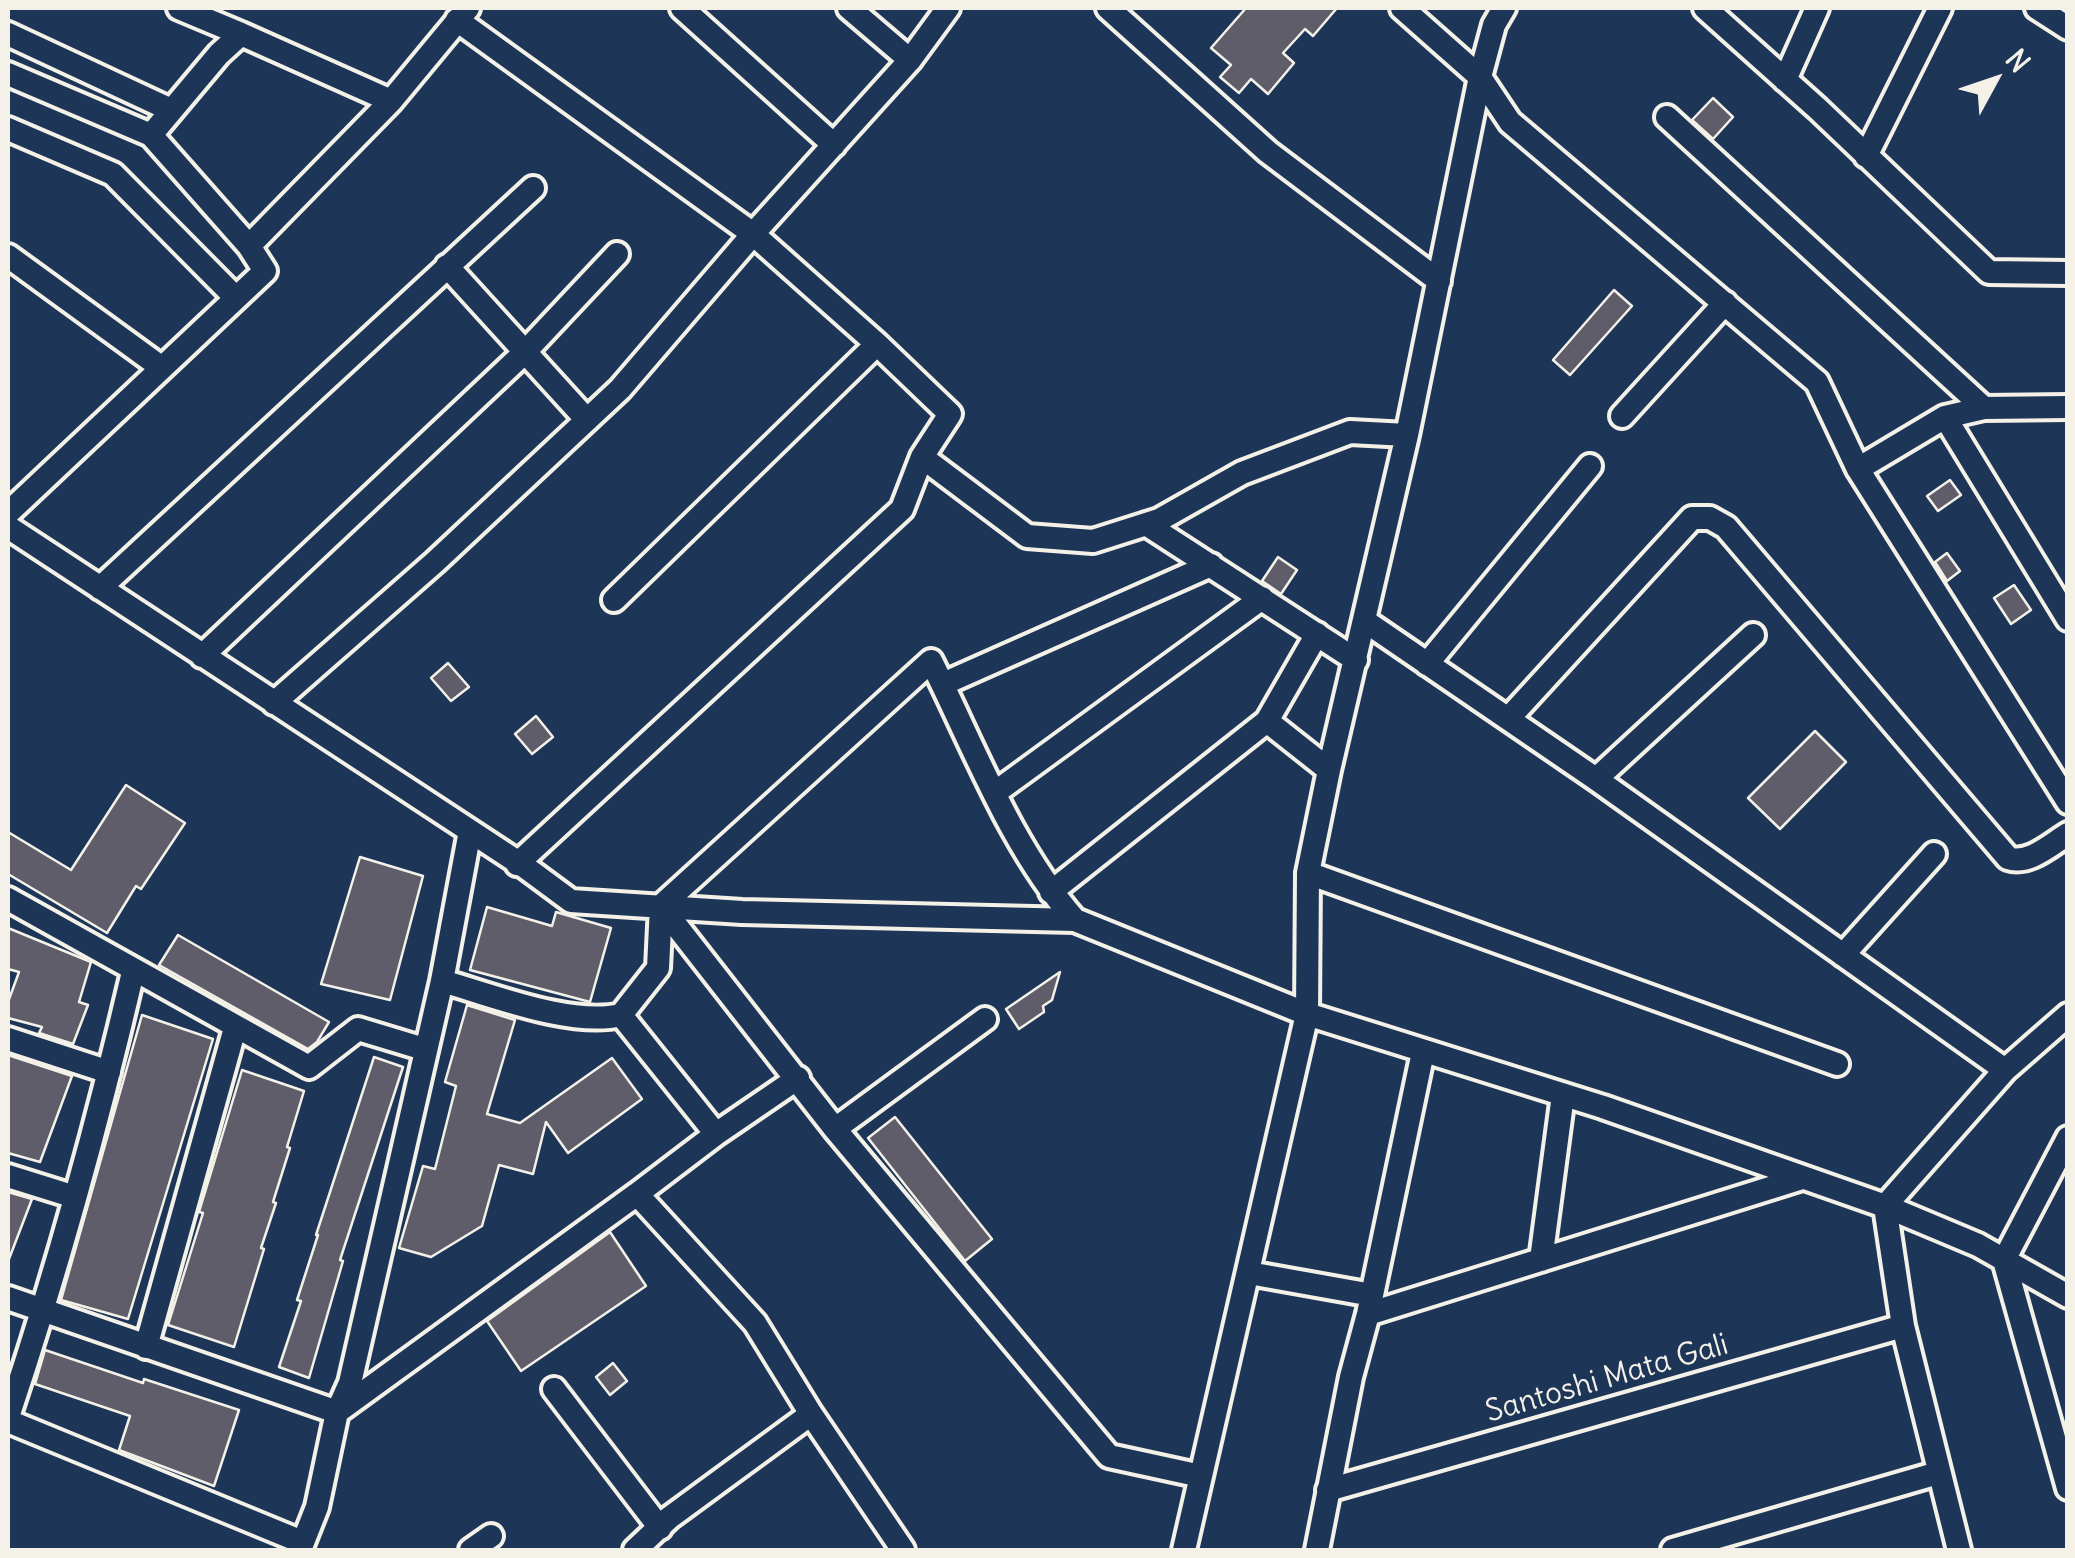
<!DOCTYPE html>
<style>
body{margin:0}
#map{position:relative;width:2075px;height:1558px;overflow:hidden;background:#1d3557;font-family:Delius,sans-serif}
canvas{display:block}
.frame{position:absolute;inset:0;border:10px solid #f4f1e8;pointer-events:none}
.north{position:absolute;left:1945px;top:30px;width:100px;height:100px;-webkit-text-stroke:8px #1d3557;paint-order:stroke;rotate:50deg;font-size:28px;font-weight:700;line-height:40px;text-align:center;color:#f4f1e8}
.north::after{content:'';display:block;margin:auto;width:35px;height:45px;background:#f4f1e8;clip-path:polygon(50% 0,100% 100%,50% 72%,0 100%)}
</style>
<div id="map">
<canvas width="2075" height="1558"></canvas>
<div class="frame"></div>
<div class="north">N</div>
</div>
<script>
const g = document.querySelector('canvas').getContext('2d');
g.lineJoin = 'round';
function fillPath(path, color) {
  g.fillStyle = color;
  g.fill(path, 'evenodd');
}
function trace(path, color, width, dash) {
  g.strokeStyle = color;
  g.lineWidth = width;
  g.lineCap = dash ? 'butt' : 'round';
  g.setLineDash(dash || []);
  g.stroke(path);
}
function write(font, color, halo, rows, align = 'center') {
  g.font = font + ' Delius,sans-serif';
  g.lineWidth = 9;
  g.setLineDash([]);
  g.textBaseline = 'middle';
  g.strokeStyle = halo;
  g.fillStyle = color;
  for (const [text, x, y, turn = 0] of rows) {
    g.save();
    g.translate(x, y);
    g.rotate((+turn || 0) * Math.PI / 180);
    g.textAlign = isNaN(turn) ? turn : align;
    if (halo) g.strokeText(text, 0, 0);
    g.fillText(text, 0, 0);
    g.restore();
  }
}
const building = new Path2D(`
 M1246,8H1337L1313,36L1305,29L1283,53L1294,63L1268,94L1251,79L1239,93L1220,77L1231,65L1211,48Z
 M1713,98L1733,117L1713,139L1692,120Z
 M1614,290L1632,306L1570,375L1553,360Z
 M1950,480L1961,495L1938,511L1927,496Z
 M1947,553L1960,571L1947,581L1935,562Z
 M1278,557L1297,570L1281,594L1262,581Z
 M2014,585L2031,610L2011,624L1994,598Z
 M448,663L469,687L451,701L431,678Z
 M536,716L553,737L532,754L515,734Z
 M1815,731L1846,762L1780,829L1748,798Z
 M126,785L185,823L141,889L136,886L107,933L8,874V832L71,870Z
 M360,857L423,876L390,1000L321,984Z
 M487,907L552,926L556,912L611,928L590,1002L470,970Z
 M8,928L91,962L79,1002L88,1005L73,1044L39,1033L42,1027L8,1018V1002L19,972L8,969Z
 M178,935L329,1022L317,1042L308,1049L159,965Z
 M1060,972L1052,1000L1043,1006L1044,1012L1019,1029L1006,1009Z
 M467,1005L515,1020L487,1114L520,1123L612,1058L642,1099L568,1153L546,1122L533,1174L499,1165L482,1226L431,1257L399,1248L423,1166L435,1169L456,1086L445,1082Z
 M142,1015L213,1039L128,1319L61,1300Z
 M8,1055L72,1076L40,1162L8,1153Z
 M374,1057L403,1067L340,1260L343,1261L309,1378L279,1367L301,1301L297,1300L318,1235H316Z
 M242,1070L304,1091L287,1147L290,1148L273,1202L276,1203L261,1248L264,1249L234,1347L168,1325L203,1213L199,1212Z
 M895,1117L992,1239L965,1261L868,1138Z
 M8,1192L32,1199L9,1259H8Z
 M610,1232L646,1286L521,1371L487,1321Z
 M45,1350L143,1383L144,1379L239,1410L214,1486L119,1450L130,1416L35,1384Z
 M613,1363L627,1381L610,1395L596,1377Z`);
fillPath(building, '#5f5d6a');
trace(building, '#f4f1e8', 2.5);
const minor = new Path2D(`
 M179,8L241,34
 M682,8L834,145
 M849,8L910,60
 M1108,8L1268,152L1439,281
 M1402,8L1480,77L1510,122L1817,382L1858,469L1945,417L1984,408L2068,407
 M1705,8L1818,109L1989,272L2068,273
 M2037,8L2068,28
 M457,20L753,234L877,344L614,600
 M8,34L171,110
 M8,74L151,135
 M1785,80L1817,8
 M391,101L241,34L219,54L151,135L249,246L391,101L468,8
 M1667,117L1984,408
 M8,129L113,174L236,298
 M1866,156L1940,8
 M8,256L162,368
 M447,266L587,420
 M1622,416L1725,303
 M1945,417L2068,619
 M922,457L1027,536L1093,541L1159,520L1242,473L1350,432L1407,435
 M1858,469L2068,802
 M8,513L265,271L249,246
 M1146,524L1356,660
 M8,527L525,867L571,901L742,912L1075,920L1307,1014L1603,1107L1885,1206L1978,1245L2068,1296
 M100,588L533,188
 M1365,621L1596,779L2005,1070L1885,1206L1903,1326L1959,1550
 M202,656L524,353L617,254
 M1427,664L1590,466
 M943,684L1211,565
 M274,703L435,562L620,389L753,234L910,60L948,8
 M1508,719L1692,518H1710L1726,527L2008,858C2029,865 2050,845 2068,834
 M1267,721L1329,770
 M1596,779L1753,635
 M996,792L1262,598
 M517,864L902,509L922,457L950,414L877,344
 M1308,873L1837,1064
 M1051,892L1267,721L1317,634
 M8,899L309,1067L358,1029L424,1049
 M661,906L835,1129L1109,1456L1201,1476
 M1843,955L1934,854
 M442,981C492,995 571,1027 621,1015
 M8,1039L109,1072
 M2005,1070L2068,1015
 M835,1129L985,1019
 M716,1134L621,1015L658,968L661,906L931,661C974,747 1011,847 1075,920
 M2068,1138L2004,1260L2068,1488
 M8,1176L75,1197
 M637,1194L716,1134L798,1078
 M1541,1260L1563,1095
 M1249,1273L1372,1295
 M8,1298L337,1412L637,1194L755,1323L811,1414L903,1550
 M1368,1314L1802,1178
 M146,1347L235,1028
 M554,1389L660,1528
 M8,1417C57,1271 98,1122 133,972
 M8,1421L302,1542
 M1328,1490L1903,1326
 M300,1550L317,1507L337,1412L350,1383L442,981L470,831
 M471,1550L491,1536
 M635,1550L669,1518L811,1414
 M1184,1550L1307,1014L1308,873L1329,770L1407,435L1480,77L1494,25L1504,8
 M1317,1550L1351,1377L1368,1314L1423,1052
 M1673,1550L1938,1473`);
trace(minor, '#f4f1e8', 30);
trace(minor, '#1d3557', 22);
write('30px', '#f4f1e8', '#1d3557', [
 ["Santoshi Mata Gali",1607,1379,-16]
]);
</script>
